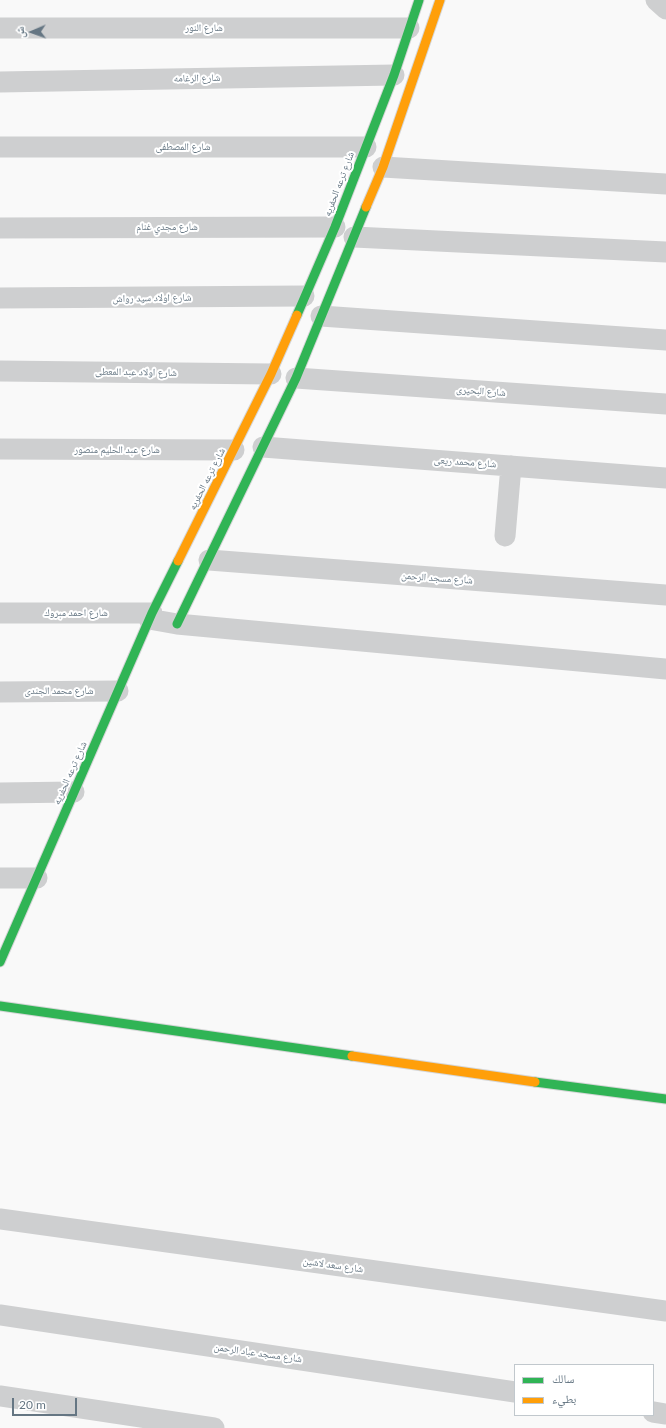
<!DOCTYPE html>
<meta charset="utf-8">
<style>
body{margin:0}
#map{position:relative;width:666px;height:1428px;overflow:hidden;background:#f9f9f9;font-family:Lato,"Noto Naskh Arabic",sans-serif}
canvas{display:block}
.legend{position:absolute;left:514px;top:1364px;width:140px;height:52px;box-sizing:border-box;background:#fff;border:1px solid #c1c8cd;margin:0;padding:5px 7px;list-style:none;font-size:12px;color:#657683}
.legend li{display:flex;align-items:center;gap:8px;height:20px}
.legend b{width:20px;border:1px solid #c1c8cd}
.north{position:absolute;left:12px;top:12px;width:40px;height:40px;-webkit-text-stroke:3px #fff;paint-order:stroke;rotate:268deg;font-size:11px;font-weight:700;line-height:16px;text-align:center;color:#657683}
.north::after{content:'';display:block;margin:auto;width:14px;height:18px;background:#657683;clip-path:polygon(50% 0,100% 100%,50% 72%,0 100%)}
.scale{position:absolute;left:12px;top:1398px;width:65px;height:18px;box-sizing:border-box;border:2px solid #657683;border-top:0;padding-left:5px;font-size:12px;line-height:14px;white-space:nowrap;color:#657683;-webkit-text-stroke:3px #fff;paint-order:stroke}
</style>
<div id="map">
<canvas width="666" height="1428"></canvas>
<ul class="legend">
<li><b style="height:5px;background:#30b455"></b>سالك</li>
<li><b style="height:5px;background:#ff9f0a"></b>بطيء</li>
</ul>
<div class="north">ش</div>
<div class="scale">20 m</div>
</div>
<script>
const g = document.querySelector('canvas').getContext('2d');
g.lineJoin = 'round';
function trace(path, color, width, dash) {
  g.strokeStyle = color;
  g.lineWidth = width;
  g.lineCap = dash ? 'butt' : 'round';
  g.setLineDash(dash || []);
  g.stroke(path);
}
function write(font, color, halo, rows, align = 'center') {
  g.font = font + ' Lato,"Noto Naskh Arabic",sans-serif';
  g.lineWidth = 4;
  g.setLineDash([]);
  g.textBaseline = 'middle';
  g.strokeStyle = halo;
  g.fillStyle = color;
  for (const [text, x, y, turn = 0] of rows) {
    g.save();
    g.translate(x, y);
    g.rotate((+turn || 0) * Math.PI / 180);
    g.textAlign = isNaN(turn) ? turn : align;
    if (halo) g.strokeText(text, 0, 0);
    g.fillText(text, 0, 0);
    g.restore();
  }
}
const fast = new Path2D(`
 M297,315L335,227L394,75L419,0
 M177,624L296,378L366,207
 M0,962L152,613L178,561
 M0,1006L352,1056
 M535,1082L666,1099`);
const slow = new Path2D(`
 M366,207L383,167L440,0
 M178,561L271,374L297,315
 M352,1056L535,1082`);
trace(fast, '#d5d6d7', 11);
trace(slow, '#d5d6d7', 11);
trace(new Path2D(`
 M656,0L666,9
 M0,28H409
 M0,82L394,75
 M0,147H366
 M383,167L666,184
 M0,228L335,227
 M354,237L666,252
 M0,298L304,296
 M321,316L666,340
 M0,371L271,374
 M296,378L666,404
 M263,447L666,478
 M0,449L234,450
 M505,536L511,466
 M209,560L666,595
 M0,613H152
 M149,619L177,624L666,669
 M0,692L118,691
 M0,793L74,792
 M0,878H37
 M0,1219L666,1311
 M0,1315L515,1392
 M0,1396L214,1428
 M653,1412L666,1414`), '#cecfd0', 21);
trace(fast, '#30b455', 9);
trace(slow, '#ff9f0a', 9);
write('10px', '#657683', '#fff', [
 ["شارع النور",204,28],
 ["شارع الرغامه",197,78,-1],
 ["شارع المصطفى",183,147],
 ["شارع ترعه الحفريه",339,184,-69],
 ["شارع مجدي غنام",167,227],
 ["شارع اولاد سيد رواش",152,298,-1],
 ["شارع اولاد عبد المعطى",136,372,1],
 ["شارع البحيرى",481,391,4],
 ["شارع عبد الحليم منصور",117,450],
 ["شارع محمد ريعى",465,462,4],
 ["شارع ترعه الحفريه",207,479,-63],
 ["شارع مسجد الرحمن",437,578,4],
 ["شارع احمد مبروك",76,613],
 ["شارع محمد الجندى",59,691],
 ["شارع ترعه الحفريه",70,773,-66],
 ["شارع سعد لاشين",333,1265,8],
 ["شارع مسجد عباد الرحمن",258,1353,8]
]);
</script>
